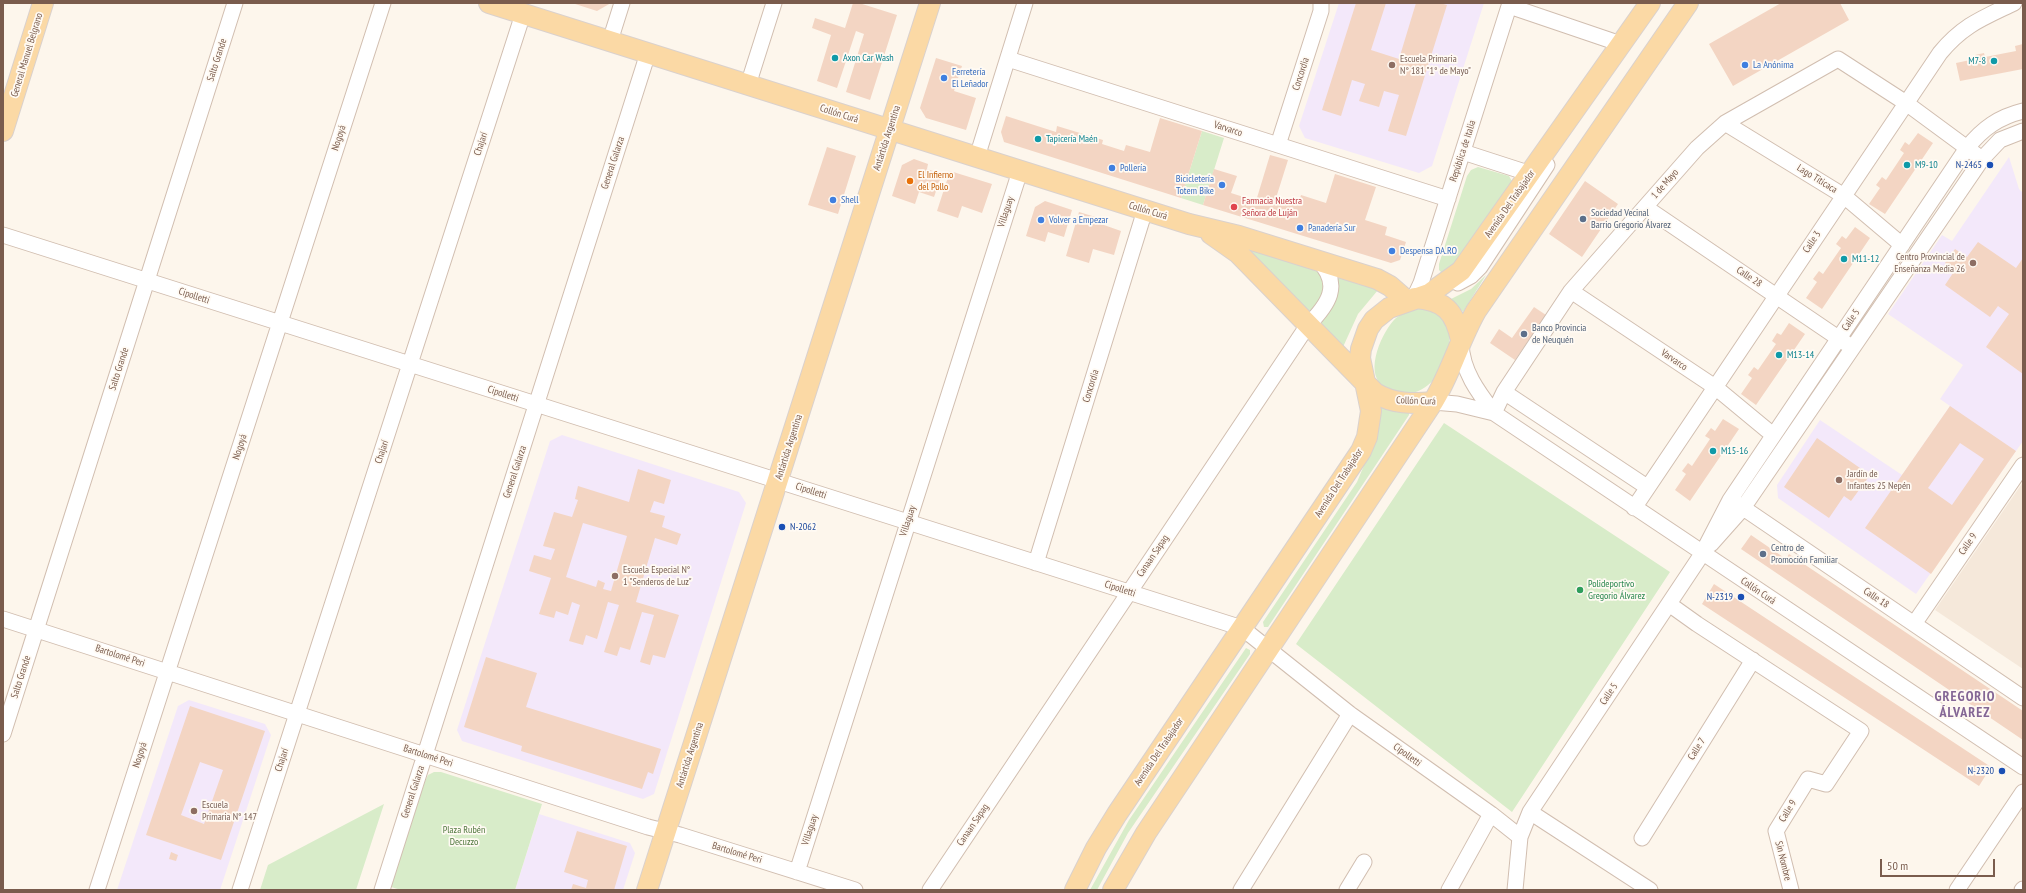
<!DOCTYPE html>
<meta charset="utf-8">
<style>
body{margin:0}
#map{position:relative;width:2026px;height:893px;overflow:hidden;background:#fdf6ec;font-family:"PT Sans Narrow",sans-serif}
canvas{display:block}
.frame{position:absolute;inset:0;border:4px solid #7a5c4d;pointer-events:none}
.scale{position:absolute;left:1880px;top:859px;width:115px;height:18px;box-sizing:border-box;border:2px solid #7a5c4d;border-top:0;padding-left:5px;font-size:12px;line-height:14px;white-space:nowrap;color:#7a5c4d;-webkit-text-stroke:3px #fffaf3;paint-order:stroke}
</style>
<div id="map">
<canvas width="2026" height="893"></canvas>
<div class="frame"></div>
<div class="scale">50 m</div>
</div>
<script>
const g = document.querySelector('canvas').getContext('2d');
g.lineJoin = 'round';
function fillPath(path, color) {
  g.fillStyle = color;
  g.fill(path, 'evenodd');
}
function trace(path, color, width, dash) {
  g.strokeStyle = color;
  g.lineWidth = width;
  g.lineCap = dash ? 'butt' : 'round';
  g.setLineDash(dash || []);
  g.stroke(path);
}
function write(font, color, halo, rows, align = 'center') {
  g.font = font + ' "PT Sans Narrow",sans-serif';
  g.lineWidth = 3.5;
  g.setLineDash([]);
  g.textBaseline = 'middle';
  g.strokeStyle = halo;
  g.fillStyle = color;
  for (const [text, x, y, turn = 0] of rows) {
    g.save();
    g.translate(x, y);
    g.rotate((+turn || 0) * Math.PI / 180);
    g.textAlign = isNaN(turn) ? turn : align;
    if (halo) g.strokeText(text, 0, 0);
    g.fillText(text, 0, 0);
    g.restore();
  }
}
fillPath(new Path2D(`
 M2023,482V669L1935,610Z`), '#f5e8da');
fillPath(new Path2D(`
 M1339,3H1484L1432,166L1419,173L1305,138L1299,126Z
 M2009,157L2019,189L2023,193V441L1916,594L1778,498L1777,485L1820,420L1902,475L1950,406L1940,399L1963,365L1888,314L1942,235L1952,241Z
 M562,435L739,492L746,503L654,794L643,799L462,741L457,730L550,441Z
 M189,700L265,724L271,735L220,890H117L178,706Z
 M539,814L630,843L635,853L623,890H515Z`), '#f3e8fa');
fillPath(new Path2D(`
 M1202,131L1224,138L1203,205L1181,198Z
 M1478,167L1509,176L1513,183L1459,267L1442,273L1439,270V264L1467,176L1471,170Z
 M1235,242L1319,270L1326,288L1313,312L1307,311Z
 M1486,275L1463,312L1451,299L1471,289Z
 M1335,276L1374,286L1378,290L1358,314L1343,347L1319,322Z
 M1421,307C1426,309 1432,309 1436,311C1472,334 1431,420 1383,386C1363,372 1383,330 1396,318C1404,312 1412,310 1421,307Z
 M1379,406L1409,413V415L1268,627H1264L1263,622L1357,482L1373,444Z
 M1444,423L1670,572L1512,812L1296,644Z
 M1246,648L1250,650V654L1128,833L1097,890H1090L1129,820Z
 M434,772H441L542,804L515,890H401L391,887L425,781L428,775Z
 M384,804L356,890H260L268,865Z`), '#d8ecc9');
fillPath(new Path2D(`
 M572,3H611L597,11Z
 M853,3H859L897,15L870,100L846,92L864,34L856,31L837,88L817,81L831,35L812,28L815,18L845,28Z
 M1356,3H1386L1371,50L1399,59L1416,3H1440L1447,5L1406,136L1388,131L1399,95L1384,91L1379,107L1359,101L1365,84L1352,80L1341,116L1322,110Z
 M1781,3H1840L1849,20L1733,86L1709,44Z
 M2023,44V69L1960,81L1956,63L1975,59V55L1984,53L1985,57L2016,51L2015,46Z
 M936,58L962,66L954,91L976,98L966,130L926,118L920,108Z
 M1006,116L1056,132L1057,126L1103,140L1102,144L1124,151L1126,145L1150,152L1160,118L1202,131L1181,198L1004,142L1001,132Z
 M1918,133L1933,143L1885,214L1869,204L1880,188L1876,185L1882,177L1886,180L1904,153L1900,150L1905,142L1909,145Z
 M827,147L856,156L838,214L808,205Z
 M1270,155L1288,160L1276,198L1298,205L1301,195L1326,203L1335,174L1376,187L1365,220L1387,227L1385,235L1406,242L1400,260L1391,263L1203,205L1214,169L1237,176L1231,193L1256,201Z
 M914,159L928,164L927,169L942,174L934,197L919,192L915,204L892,196L902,165Z
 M950,171L992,184L982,213L962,206L958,218L937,211Z
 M1585,181L1618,204L1582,257L1549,234Z
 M1045,201L1072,210L1064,237L1048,232L1045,242L1026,236L1035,207Z
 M1079,212L1102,219L1101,224L1121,231L1114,255L1093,249L1089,263L1066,256Z
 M1855,227L1870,238L1822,309L1806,298L1817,282L1813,279L1819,271L1823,274L1841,248L1836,244L1842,236L1846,239Z
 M1978,242L2016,268L2023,258V374L1986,347L2009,314L1998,306L1990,317L1945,285L1955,270L1945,263L1955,249L1967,257Z
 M1534,307L1546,315L1515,360L1490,343L1499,329L1512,338Z
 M1789,323L1805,334L1756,405L1741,394L1752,378L1748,375L1754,367L1758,370L1776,344L1772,341L1777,333L1781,335Z
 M1950,406L2016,451L1931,574L1865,528ZM1960,443L1984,459L1952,505L1928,488Z
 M1723,419L1739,429L1690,501L1675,490L1686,474L1682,471L1688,463L1692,466L1710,439L1705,436L1711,428L1715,431Z
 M1817,438L1870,475L1851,501L1844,496L1829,518L1784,487Z
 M638,469L671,480L664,504L654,501L650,512L665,516L662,527L681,534L677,545L655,538L636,602L679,615L665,658L653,655L650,665L640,662L654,615L642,612L630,650L620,647L617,656L604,652L619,605L608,602L597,639L586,635L583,645L569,641L580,605L572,602L568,615L556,611L554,618L539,614L551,578L529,571L534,555L551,560L555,549L543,546L554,512L572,517L578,500L575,499L578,486L629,502ZM583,523L627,536L611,591L603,589L605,583L598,580L596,587L566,577Z
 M1751,535L1786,559L1789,554L2023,711V740L1741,549Z
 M1714,584L1991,767L1979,786L1702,604Z
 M486,657L537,673L526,707L661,749L653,774L648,772L642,789L521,751L522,746L464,727Z
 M190,706L265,731L221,860L146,835ZM200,762L223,770L204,824L181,815Z
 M577,831L627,846L614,890H571L573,884L586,888L588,880L564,872Z
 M171,852L178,855L176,861L169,859Z`), '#f3d5c3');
const minor = new Path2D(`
 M1509,6L1621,44
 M610,41L622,3
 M1008,59L1448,199
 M748,85L774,3
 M1725,123L1844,196L1902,245
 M1278,145L1321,11V3
 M1463,152L1531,174
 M977,157L1025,3
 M1547,165L1480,267L1471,276L1458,283C1493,249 1515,202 1547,165Z
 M1645,207L1847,344
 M3,235L1242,628L1350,714L1491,814L1520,837
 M1571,291L1715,387L1773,435
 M1414,298L1421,283L1510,3
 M1461,343C1462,371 1478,392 1494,413
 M1504,392L1647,487
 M1433,402L1457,404L1494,413L2023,767
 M1494,413L1504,392L1571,291L1697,148L1725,123L1838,59L1906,103L1982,159
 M1736,503L2023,698
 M1634,508L1940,53C1963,25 1983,18 2014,3
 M1711,544L1743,508L1982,159L2000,140L2023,131
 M1036,563L1145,210
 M1669,604L1697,624L1861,731L1826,784L1808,779L1776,831L1791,890
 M3,619L648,827L680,835L855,890
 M1914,624L2023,465
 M3,734L235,3
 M1530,812L1650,890
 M1642,838L1753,660
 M797,872L1020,171
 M97,890L383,3
 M240,890L523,14
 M382,890L648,53
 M930,890L1308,325C1328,305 1342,285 1319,261
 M1241,890L1350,714
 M1347,890L1364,862
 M1449,890L1491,814
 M1515,890L1520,837L1530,812L1702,554L1730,500L1967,148C1983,128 1999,117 2023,111
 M1957,890L2023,792
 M2022,890L2023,889`);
const major = new Path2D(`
 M489,3L1189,224L1239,236L1377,279L1390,286L1406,300
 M3,131L43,3
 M1211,234L1238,253L1375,393C1393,404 1413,404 1433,402
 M1415,298C1445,300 1455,312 1461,340
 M647,890L930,3
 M1075,890L1096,848L1117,814L1361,451L1367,437L1371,411L1360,358L1361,349L1368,329L1374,320L1389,308L1429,294L1461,271L1650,3
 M1113,890L1146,833L1433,402C1451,373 1459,341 1476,311L1688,3`);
trace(minor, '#d1beb0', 17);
trace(major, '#dad1cd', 22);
trace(minor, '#fff', 15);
trace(major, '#fbd9a5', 20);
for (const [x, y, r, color] of [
 [835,58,4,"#0f9aa8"],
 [1994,61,4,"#0f9aa8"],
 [1392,65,4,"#8d6e63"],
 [1745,65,4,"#3f7fe0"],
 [944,78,4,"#3f7fe0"],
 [1038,139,4,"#0f9aa8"],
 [1907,165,4,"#0f9aa8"],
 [1990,165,4,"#1a4fb4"],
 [1112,168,4,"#3f7fe0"],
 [910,181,4,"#e8710a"],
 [1222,185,4,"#3f7fe0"],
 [833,200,4,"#3f7fe0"],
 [1234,207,4,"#e0444e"],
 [1583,219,4,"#5c6f8a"],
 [1041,220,4,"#3f7fe0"],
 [1300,228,4,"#3f7fe0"],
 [1392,251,4,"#3f7fe0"],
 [1844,259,4,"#0f9aa8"],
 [1973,263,4,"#8d6e63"],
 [1524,334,4,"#5c6f8a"],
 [1779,355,4,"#0f9aa8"],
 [1713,451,4,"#0f9aa8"],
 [1839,480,4,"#8d6e63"],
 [782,527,4,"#1a4fb4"],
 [1763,554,4,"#5c6f8a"],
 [615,576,4,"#8d6e63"],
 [1580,590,4,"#2e9e5b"],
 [1741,597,4,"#1a4fb4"],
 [2002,771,4,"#1a4fb4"],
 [194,811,4,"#8d6e63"]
]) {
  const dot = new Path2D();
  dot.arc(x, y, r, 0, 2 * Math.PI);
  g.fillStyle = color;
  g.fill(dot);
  trace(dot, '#fffaf3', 1.5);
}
write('10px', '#7a5c4d', '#fffaf3', [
 ["General Manuel Belgrano",27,55,-73],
 ["Salto Grande",217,60,-72],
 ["Concordia",1301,74,-72],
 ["Collón Curá",839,114,18],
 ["Varvarco",1228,129,18],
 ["Nogoyá",339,138,-72],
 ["Antártida Argentina",887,138,-72],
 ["Chajarí",481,144,-72],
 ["República de Italia",1463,151,-72],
 ["General Galarza",613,163,-72],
 ["Lago Titicaca",1817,179,32],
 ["1 de Mayo",1665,184,-49],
 ["Avenida Del Trabajador",1510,204,-55],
 ["Collón Curá",1148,211,17],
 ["Villaguay",1006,212,-72],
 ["Calle 3",1812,242,-56],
 ["Calle 28",1749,277,34],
 ["Cipolletti",194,296,18],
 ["Calle 5",1851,320,-56],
 ["Varvarco",1674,360,34],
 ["Salto Grande",119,369,-72],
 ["Concordia",1091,386,-73],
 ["Cipolletti",503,394,18],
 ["Collón Curá",1416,401,2],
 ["Nogoyá",240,447,-72],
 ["Antártida Argentina",789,447,-72],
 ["Chajarí",382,452,-72],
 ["General Galarza",515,472,-72],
 ["Avenida Del Trabajador",1339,483,-57],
 ["Cipolletti",811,491,18],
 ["Villaguay",908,521,-72],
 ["Calle 9",1968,544,-55],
 ["Canaan Sapag",1153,556,-56],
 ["Cipolletti",1120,589,18],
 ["Collón Curá",1758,591,34],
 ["Calle 18",1876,598,34],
 ["Bartolomé Peri",120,656,18],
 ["Salto Grande",21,677,-72],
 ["Calle 5",1609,694,-56],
 ["Calle 7",1697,749,-58],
 ["Avenida Del Trabajador",1159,752,-56],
 ["Nogoyá",140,755,-72],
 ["Antártida Argentina",690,755,-72],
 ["Cipolletti",1407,755,36],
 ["Bartolomé Peri",428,756,18],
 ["Chajarí",282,760,-72],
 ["General Galarza",413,792,-72],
 ["Calle 9",1788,811,-58],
 ["Canaan Sapag",973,825,-56],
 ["Villaguay",810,830,-72],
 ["Bartolomé Peri",737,853,17],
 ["Sin Nombre",1783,861,76]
]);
write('10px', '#0d838f', '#fffaf3', [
 ["Axon Car Wash",843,58],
 ["M7-8",1986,61,"right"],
 ["Tapicería Maén",1046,139],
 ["M9-10",1915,165],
 ["M11-12",1852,259],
 ["M13-14",1787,355],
 ["M15-16",1721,451]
], 'left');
write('10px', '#785e54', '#fffaf3', [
 ["Escuela Primaria",1400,59],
 ["N° 181 \"1° de Mayo\"",1400,71],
 ["Centro Provincial de",1965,257,"right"],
 ["Enseñanza Media 26",1965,269,"right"],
 ["Jardín de",1847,474],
 ["Infantes 25 Nepén",1847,486],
 ["Escuela Especial N°",623,570],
 ["1 \"Senderos de Luz\"",623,582],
 ["Escuela",202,805],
 ["Primaria N° 147",202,817]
], 'left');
write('10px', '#366cbe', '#fffaf3', [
 ["La Anónima",1753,65],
 ["Ferretería",952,72],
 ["El Leñador",952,84],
 ["Pollería",1120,168],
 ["Bicicletería",1214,179,"right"],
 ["Totem Bike",1214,191,"right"],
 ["Shell",841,200],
 ["Volver a Empezar",1049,220],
 ["Panadería Sur",1308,228],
 ["Despensa DA.RO",1400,251]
], 'left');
write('10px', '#164399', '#fffaf3', [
 ["N-2465",1982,165],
 ["N-2062",790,527,"left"],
 ["N-2319",1733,597],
 ["N-2320",1994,771]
], 'right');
write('10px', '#c56008', '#fffaf3', [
 ["El Infierno",918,175],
 ["del Pollo",918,187]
], 'left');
write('10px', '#be3a42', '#fffaf3', [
 ["Farmacia Nuestra",1242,201],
 ["Señora de Luján",1242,213]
], 'left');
write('10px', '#4e5e75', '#fffaf3', [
 ["Sociedad Vecinal",1591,213],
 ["Barrio Gregorio Álvarez",1591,225],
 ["Banco Provincia",1532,328],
 ["de Neuquén",1532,340],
 ["Centro de",1771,548],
 ["Promoción Familiar",1771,560]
], 'left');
write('10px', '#27864d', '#fffaf3', [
 ["Polideportivo",1588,584],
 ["Gregorio Álvarez",1588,596]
], 'left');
write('10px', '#537a41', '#fffaf3', [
 ["Plaza Rubén",464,830],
 ["Decuzzo",464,842]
]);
g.letterSpacing = '1px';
write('bold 14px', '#846695', '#fffaf3', [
 ["GREGORIO",1965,697],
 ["ÁLVAREZ",1965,713]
]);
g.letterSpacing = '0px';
</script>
